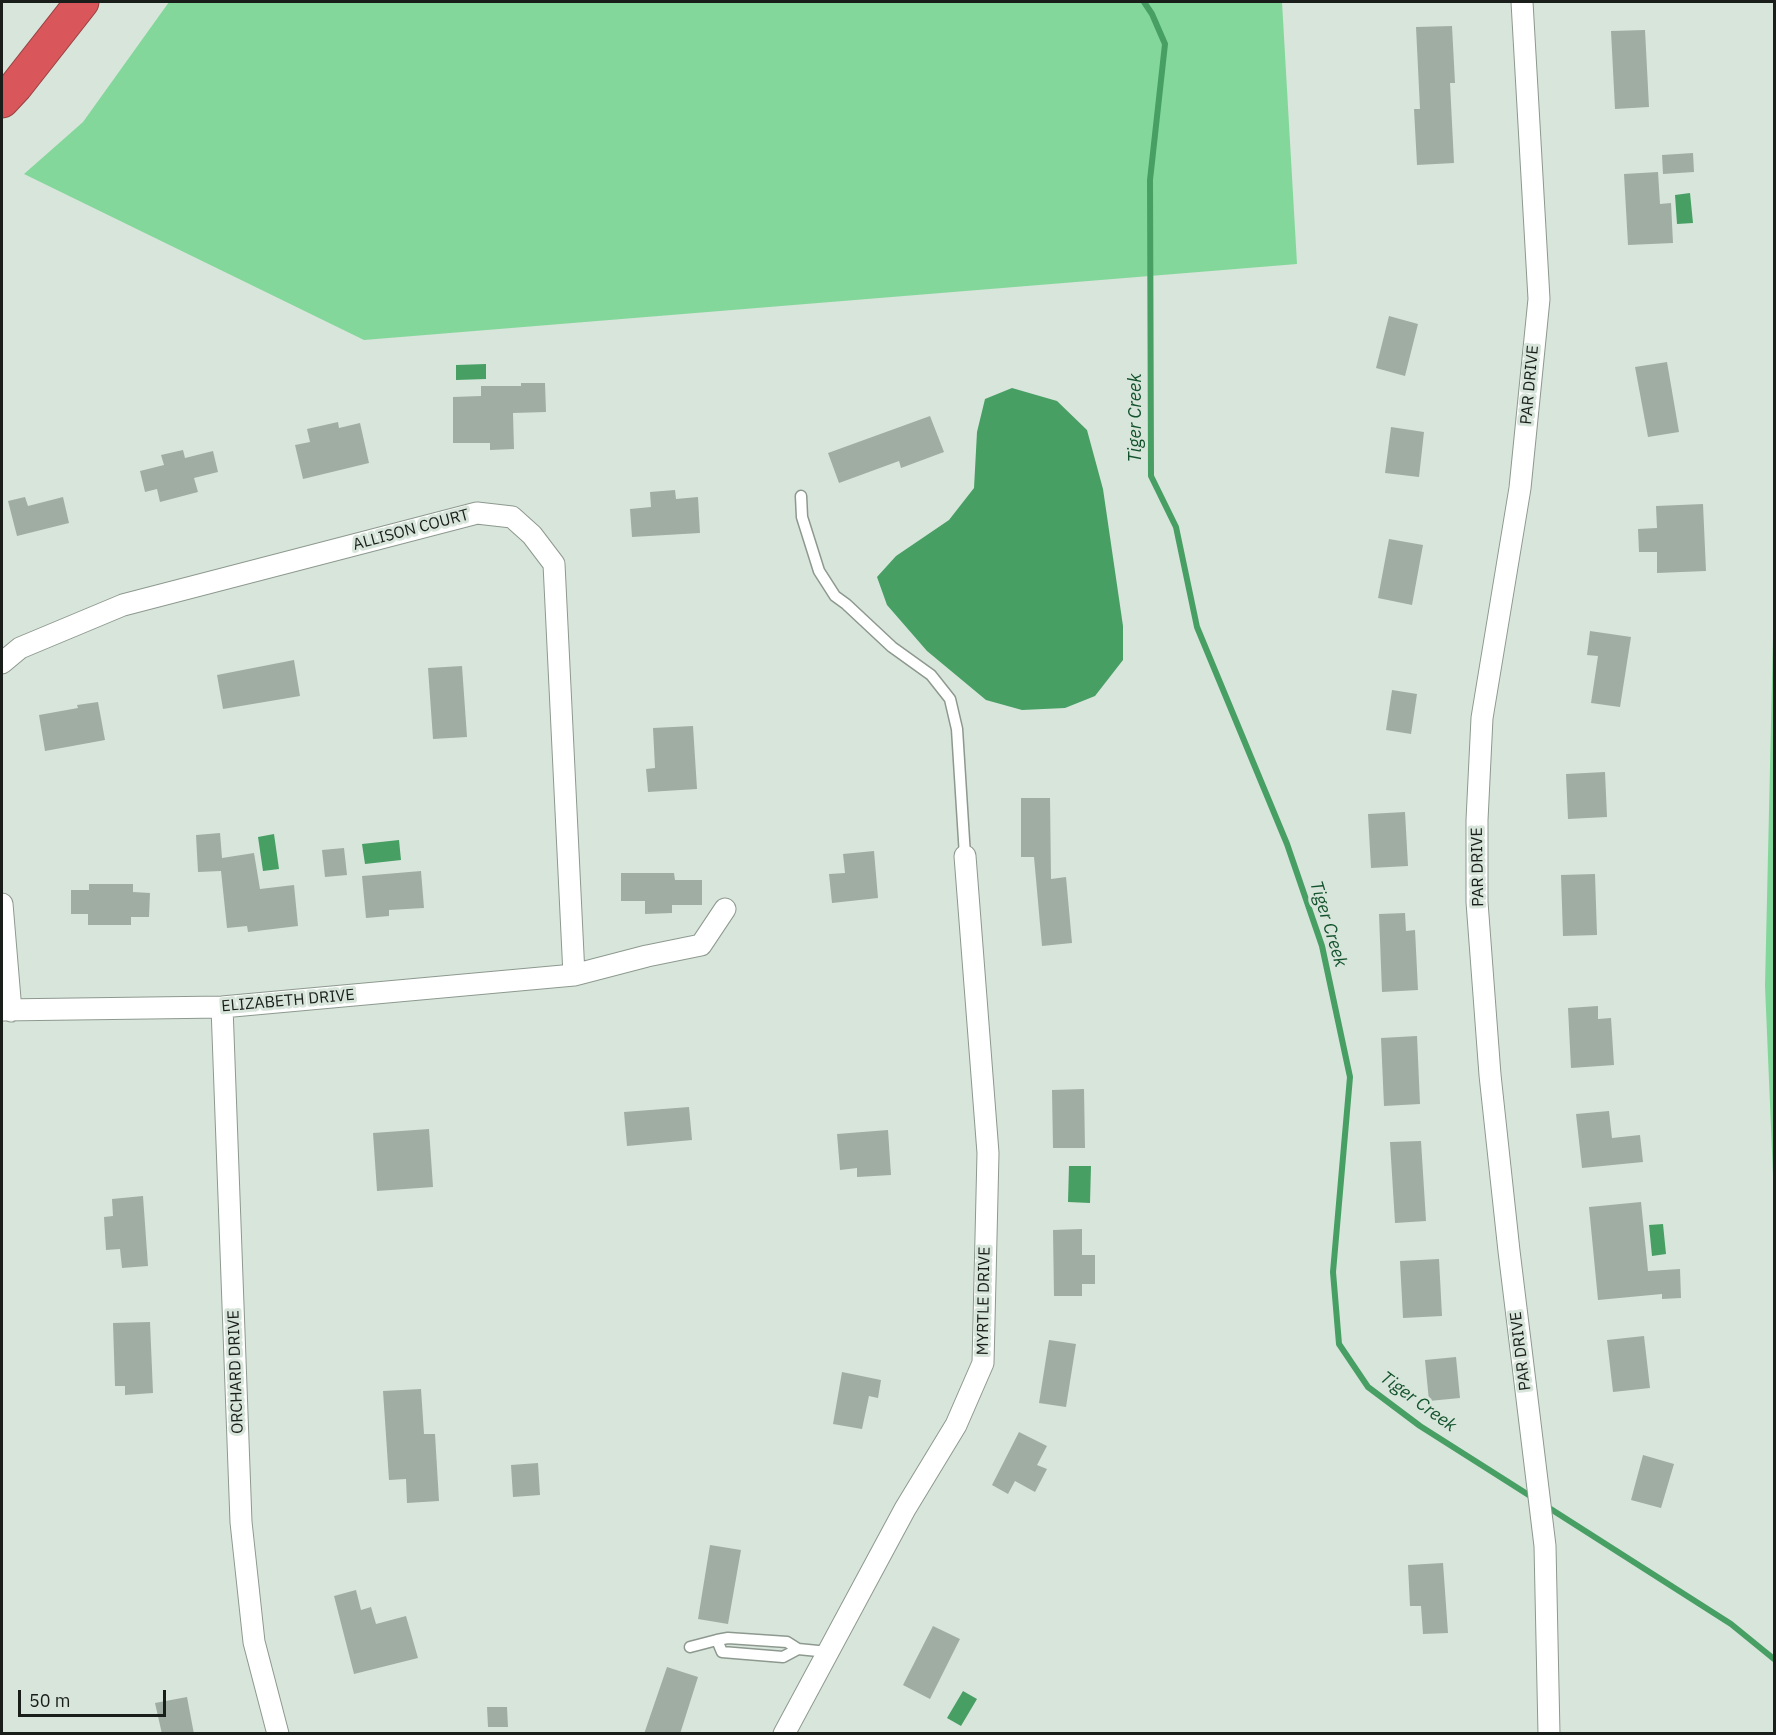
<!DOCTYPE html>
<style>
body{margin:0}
#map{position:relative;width:1776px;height:1735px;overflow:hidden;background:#d8e5db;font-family:"IBM Plex Sans",sans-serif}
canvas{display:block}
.frame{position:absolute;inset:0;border:3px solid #191e1a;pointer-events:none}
.scale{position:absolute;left:18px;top:1690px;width:148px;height:27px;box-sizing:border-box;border:3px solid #191e1a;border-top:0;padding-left:8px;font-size:18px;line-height:21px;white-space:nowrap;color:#191e1a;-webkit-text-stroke:4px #d8e5db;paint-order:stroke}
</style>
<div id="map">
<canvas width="1776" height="1735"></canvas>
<div class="frame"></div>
<div class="scale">50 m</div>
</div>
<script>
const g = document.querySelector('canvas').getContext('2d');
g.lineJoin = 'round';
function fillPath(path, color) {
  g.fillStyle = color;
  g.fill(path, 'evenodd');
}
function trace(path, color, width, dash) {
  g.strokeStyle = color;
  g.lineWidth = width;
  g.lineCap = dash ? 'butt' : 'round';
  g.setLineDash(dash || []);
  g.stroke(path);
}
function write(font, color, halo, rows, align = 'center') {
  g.font = font + ' "IBM Plex Sans",sans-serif';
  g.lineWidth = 6;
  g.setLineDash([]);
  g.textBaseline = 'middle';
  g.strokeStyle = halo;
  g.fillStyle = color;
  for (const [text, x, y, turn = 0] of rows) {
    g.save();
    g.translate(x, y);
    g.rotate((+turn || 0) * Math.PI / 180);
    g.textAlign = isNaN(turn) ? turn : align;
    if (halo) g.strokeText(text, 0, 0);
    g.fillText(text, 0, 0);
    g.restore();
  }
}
fillPath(new Path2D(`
 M169,2H1282L1297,264L364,340L24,174L83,122Z
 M1774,592V1199L1765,986Z`), '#84d79b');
fillPath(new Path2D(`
 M1690,193L1693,223L1677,224L1675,195Z
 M486,364V379L456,380V365Z
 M1012,388L1057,401L1087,430L1103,489L1123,626V660L1095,696L1065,708L1022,710L986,700L927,651L887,605L877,577L896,556L949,520L974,488L977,432L985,399Z
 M274,834L279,869L263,871L258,837Z
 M399,840L401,860L365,864L362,844Z
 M1069,1166H1091L1090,1203L1068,1202Z
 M1663,1224L1666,1254L1652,1256L1649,1225Z
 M963,1691L977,1699L961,1726L947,1718Z`), '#479f64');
trace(new Path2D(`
 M1144,2L1152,14L1165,44L1150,180L1151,476L1176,527L1197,627L1287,844L1322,946L1350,1077L1333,1272L1339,1344L1368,1387L1420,1426L1535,1499
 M1546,1506L1731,1624L1774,1659`), '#479f64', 6);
fillPath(new Path2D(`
 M1452,26L1455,83H1450L1454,163L1417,165L1414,109H1420L1416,27Z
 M1645,30L1649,107L1615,109L1611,31Z
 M1693,153L1694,172L1663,174L1662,155Z
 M1658,172L1660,204L1671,203L1673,243L1628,245L1624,174Z
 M1389,316L1418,324L1405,376L1376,368Z
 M1667,362L1679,432L1648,437L1635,367Z
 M521,383H545L546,412L513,413L514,449L490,450V443H453V397L481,396V386H521Z
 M930,416L944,452L901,468L899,461L839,483L828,453Z
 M338,422L339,428L360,423L369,463L303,479L295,445L310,442L307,429Z
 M1391,427L1424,432L1419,477L1385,473Z
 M183,450L185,458L213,451L218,472L194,478L198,492L160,502L157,489L145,492L140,471L164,465L161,455Z
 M675,490L676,499L698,497L700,533L632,537L630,509L651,507L650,492Z
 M25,497L28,506L63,497L69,523L17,536L8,501Z
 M1703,504L1706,571L1657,573V552H1639L1638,529L1657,528L1656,506Z
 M1389,539L1423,545L1412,605L1378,598Z
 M1590,631L1631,637L1620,707L1591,703L1598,656L1587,655Z
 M294,660L300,696L223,709L217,675Z
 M462,666L467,737L433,739L428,668Z
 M1392,690L1417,694L1411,734L1386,730Z
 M98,702L105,740L45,751L39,715L78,708L77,705Z
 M693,726L697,789L648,792L646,769L655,768L653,728Z
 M1605,772L1607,817L1568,819L1566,774Z
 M1021,798H1050L1051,879L1066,877L1072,943L1042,946L1034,857H1021Z
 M1405,812L1408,866L1371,868L1368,814Z
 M220,833L222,858L254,853L260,889L294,885L298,926L248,932L247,926L227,928L221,871L198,872L196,835Z
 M344,848L347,875L325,877L322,850Z
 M874,851L878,898L832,903L829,874L845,873L843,854Z
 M421,871L424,908L389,910V916L366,918L362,876Z
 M621,873H674L675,880H702V905H672V913L645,914V901H621Z
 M1595,874L1597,935L1563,936L1561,875Z
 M89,884H133V892L150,893L149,917H131V925H88V914H71V890H89Z
 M1405,913L1406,931L1415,930L1418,990L1382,992L1379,914Z
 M1598,1006V1019L1611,1018L1614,1065L1571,1068L1568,1008Z
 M1417,1036L1420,1104L1384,1106L1381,1038Z
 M1084,1089L1085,1148H1053L1052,1090Z
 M689,1107L692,1140L627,1146L624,1112Z
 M1609,1111L1612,1138L1640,1135L1643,1162L1582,1168L1576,1114Z
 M429,1129L433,1187L377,1191L373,1133Z
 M888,1130L891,1175L857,1177V1168L840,1170L837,1134Z
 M1421,1141L1426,1221L1395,1223L1390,1142Z
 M143,1196L148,1266L122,1268L120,1249L106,1250L104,1217L113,1216L112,1199Z
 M1641,1202L1648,1271L1680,1269L1681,1298L1662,1299V1294L1598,1300L1589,1207Z
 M1082,1229V1255H1095V1284H1082V1296H1054L1053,1230Z
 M1439,1259L1442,1316L1403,1318L1400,1261Z
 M150,1322L153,1393L125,1395V1386H115L113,1323Z
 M1644,1336L1650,1388L1613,1392L1607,1340Z
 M1049,1340L1076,1344L1066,1407L1039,1403Z
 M1456,1357L1460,1398L1429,1401L1425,1360Z
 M842,1372L881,1380L878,1398L869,1396L862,1429L833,1424Z
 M421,1389L424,1434H435L439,1501L407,1503L406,1479L389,1480L383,1391Z
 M1019,1432L1047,1446L1037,1465L1047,1469L1035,1492L1015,1481L1008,1494L992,1485Z
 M1643,1455L1674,1464L1661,1508L1631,1500Z
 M538,1463L540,1495L513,1497L511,1465Z
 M710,1545L741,1550L728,1624L698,1619Z
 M1443,1563L1448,1633L1423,1634L1421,1606H1410L1408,1565Z
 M356,1590L361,1610L371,1607L376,1624L406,1616L418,1658L354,1674L334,1596Z
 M933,1626L960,1639L930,1699L903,1685Z
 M667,1667L698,1677L680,1734H644Z
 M187,1697L194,1734H162L155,1703Z
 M487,1707H507L508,1727H488Z`), '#a0ada3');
const lane = new Path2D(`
 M801,496L802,517L819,571L835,596L846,604L892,647L931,675L950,699L957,729L965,856
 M690,1647L717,1640
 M798,1649L787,1642L728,1638L717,1640L722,1652L783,1657L798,1649L828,1652`);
const street = new Path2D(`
 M1522,2L1539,299L1520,488L1482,718L1477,820V902L1490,1075L1509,1251L1545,1546L1549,1734
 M2,663L20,648L123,605L477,513L512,517L532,535L554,564L574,975
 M2,904L11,1011
 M222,1007L241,1522L254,1642L278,1734
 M2,1010L222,1007L574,975L647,956L701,945L725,909
 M784,1734L905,1509L956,1425L983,1363L988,1153L965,856`);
const highway = new Path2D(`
 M2,101L16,86L82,2`);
trace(lane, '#8d998f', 13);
trace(street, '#8d998f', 23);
trace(highway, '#964244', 35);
trace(lane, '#fff', 10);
trace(street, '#fff', 21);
trace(highway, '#d9565a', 33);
write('16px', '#191e1a', '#d8e5db', [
 ["PAR DRIVE",1530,385,-85],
 ["ALLISON COURT",411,530,-15],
 ["PAR DRIVE",1478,867,-91],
 ["ELIZABETH DRIVE",288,1001,-5],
 ["MYRTLE DRIVE",984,1301,-89],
 ["PAR DRIVE",1521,1351,-97],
 ["ORCHARD DRIVE",236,1372,-92]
]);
write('italic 18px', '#13532c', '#d8e5db', [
 ["Tiger Creek",1136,418,-90],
 ["Tiger Creek",1328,924,73],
 ["Tiger Creek",1418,1402,36]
]);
</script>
